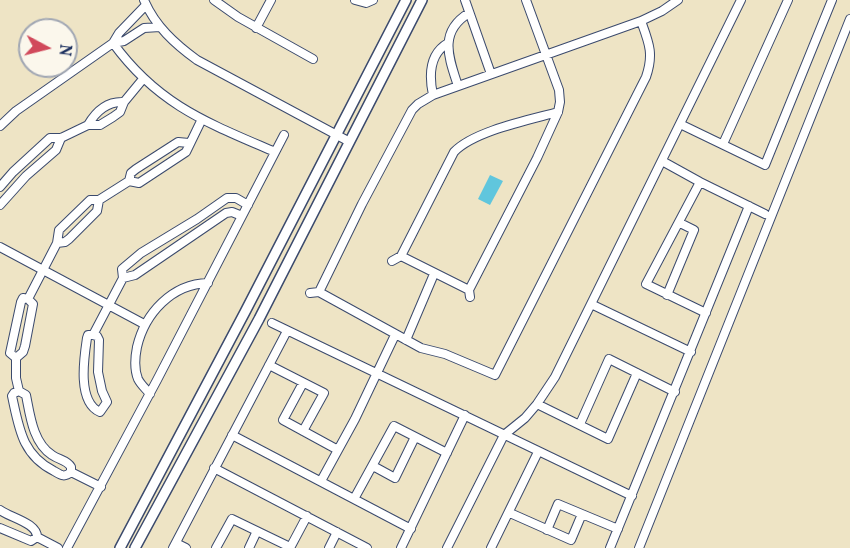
<!DOCTYPE html>
<style>
body{margin:0}
#map{position:relative;width:850px;height:548px;overflow:hidden;background:#eee4c5;font-family:Vollkorn,serif}
canvas{display:block}
.north{position:absolute;left:18px;top:18px;width:60px;height:60px;box-sizing:border-box;background:#fbf7ec;border:2px solid #a1a7b3;border-radius:50%;rotate:97deg;font-size:16px;font-weight:700;line-height:24px;text-align:center;color:#1b2f5e}
.north::after{content:'';display:block;margin:auto;width:21px;height:27px;background:#d1495b;clip-path:polygon(50% 0,100% 100%,50% 72%,0 100%)}
</style>
<div id="map">
<canvas width="850" height="548"></canvas>
<div class="north">N</div>
</div>
<script>
const g = document.querySelector('canvas').getContext('2d');
g.lineJoin = 'round';
function fillPath(path, color) {
  g.fillStyle = color;
  g.fill(path, 'evenodd');
}
function trace(path, color, width, dash) {
  g.strokeStyle = color;
  g.lineWidth = width;
  g.lineCap = dash ? 'butt' : 'round';
  g.setLineDash(dash || []);
  g.stroke(path);
}
fillPath(new Path2D(`
 M490,175L503,181L490,205L478,199Z`), '#60c6dd');
const minor = new Path2D(`
 M144,0C155,26 175,44 197,60L348,141
 M214,0L238,17L313,59
 M355,0L366,3L373,0
 M465,0L491,74
 M256,28L271,0
 M113,43C158,105 208,123 275,152
 M113,43L124,41L144,28L160,27
 M458,86C449,58 438,32 469,13
 M433,95C429,76 429,54 448,43
 M680,124L765,165L832,0
 M88,125C96,111 107,101 124,102
 M0,126L16,111L113,43L119,33L146,5
 M723,144L788,0
 M662,161L700,182L765,214
 M129,181L139,183L186,152L202,119
 M700,182L646,284L706,313
 M0,187L13,172L50,138H61L88,125H100L113,117L120,112L124,102L143,79
 M0,205L26,176L56,150L61,138
 M57,243L65,242L69,239L97,211L99,200
 M0,247L144,324
 M401,256L469,290
 M392,261L401,256L454,152C474,131 529,120 558,112
 M123,278L135,275L226,213L232,212L242,216
 M319,292L362,204L412,110L418,104L433,95L641,21L662,11L678,0
 M310,293L319,292L421,348L445,354L495,375L646,77C654,54 649,43 641,21
 M667,295L694,230L680,223
 M470,297L469,290L537,158L558,112L560,102L559,90L526,0
 M591,304L691,352
 M272,323L632,496
 M93,335L97,336L99,340L98,372L102,391L107,402L100,412C77,402 84,358 87,338L88,335H93L123,278L122,269L141,253L197,219L227,198H236L248,205
 M406,340L434,274
 M16,358L23,352L25,346L33,304L28,299
 M269,365L324,393L303,431
 M303,383L283,420L338,450
 M19,391L14,393L12,396C19,428 22,455 54,471C61,475 64,478 71,472
 M150,394C146,389 141,385 138,379C134,369 135,357 137,347C145,313 172,284 208,283
 M537,404L608,439L637,373
 M580,424L609,359L675,392
 M232,435L411,529
 M373,466L395,478L415,437
 M214,468L367,548
 M71,472V467C67,460 59,460 52,455C33,443 30,415 26,395L19,391L16,378V358L10,353L21,302L23,298L28,299L57,243L59,230L90,200H99L129,181L131,173L136,169L178,142L189,143
 M71,472L101,487
 M321,481L355,419L395,335
 M354,499L394,426L447,453
 M0,510C11,518 37,523 37,537
 M510,513L571,540L582,514
 M0,528L31,541L37,537L58,548
 M547,530L558,504L618,529
 M176,543L186,548
 M67,548L157,380L284,135
 M173,548L287,331
 M216,548L232,519L290,547
 M249,548L257,531
 M290,548L307,516
 M329,548L337,532
 M401,548L465,415
 M447,548L504,435L525,418L537,404L555,377L741,0
 M491,548L538,452
 M610,548L749,206
 M639,548L850,19`);
const tertiary = new Path2D(`
 M120,548L245,312L406,0
 M135,548L259,319L422,0`);
trace(minor, '#3b4a6d', 10);
trace(tertiary, '#3b4a6d', 12);
trace(minor, '#fff', 8);
trace(tertiary, '#fff', 9);
</script>
